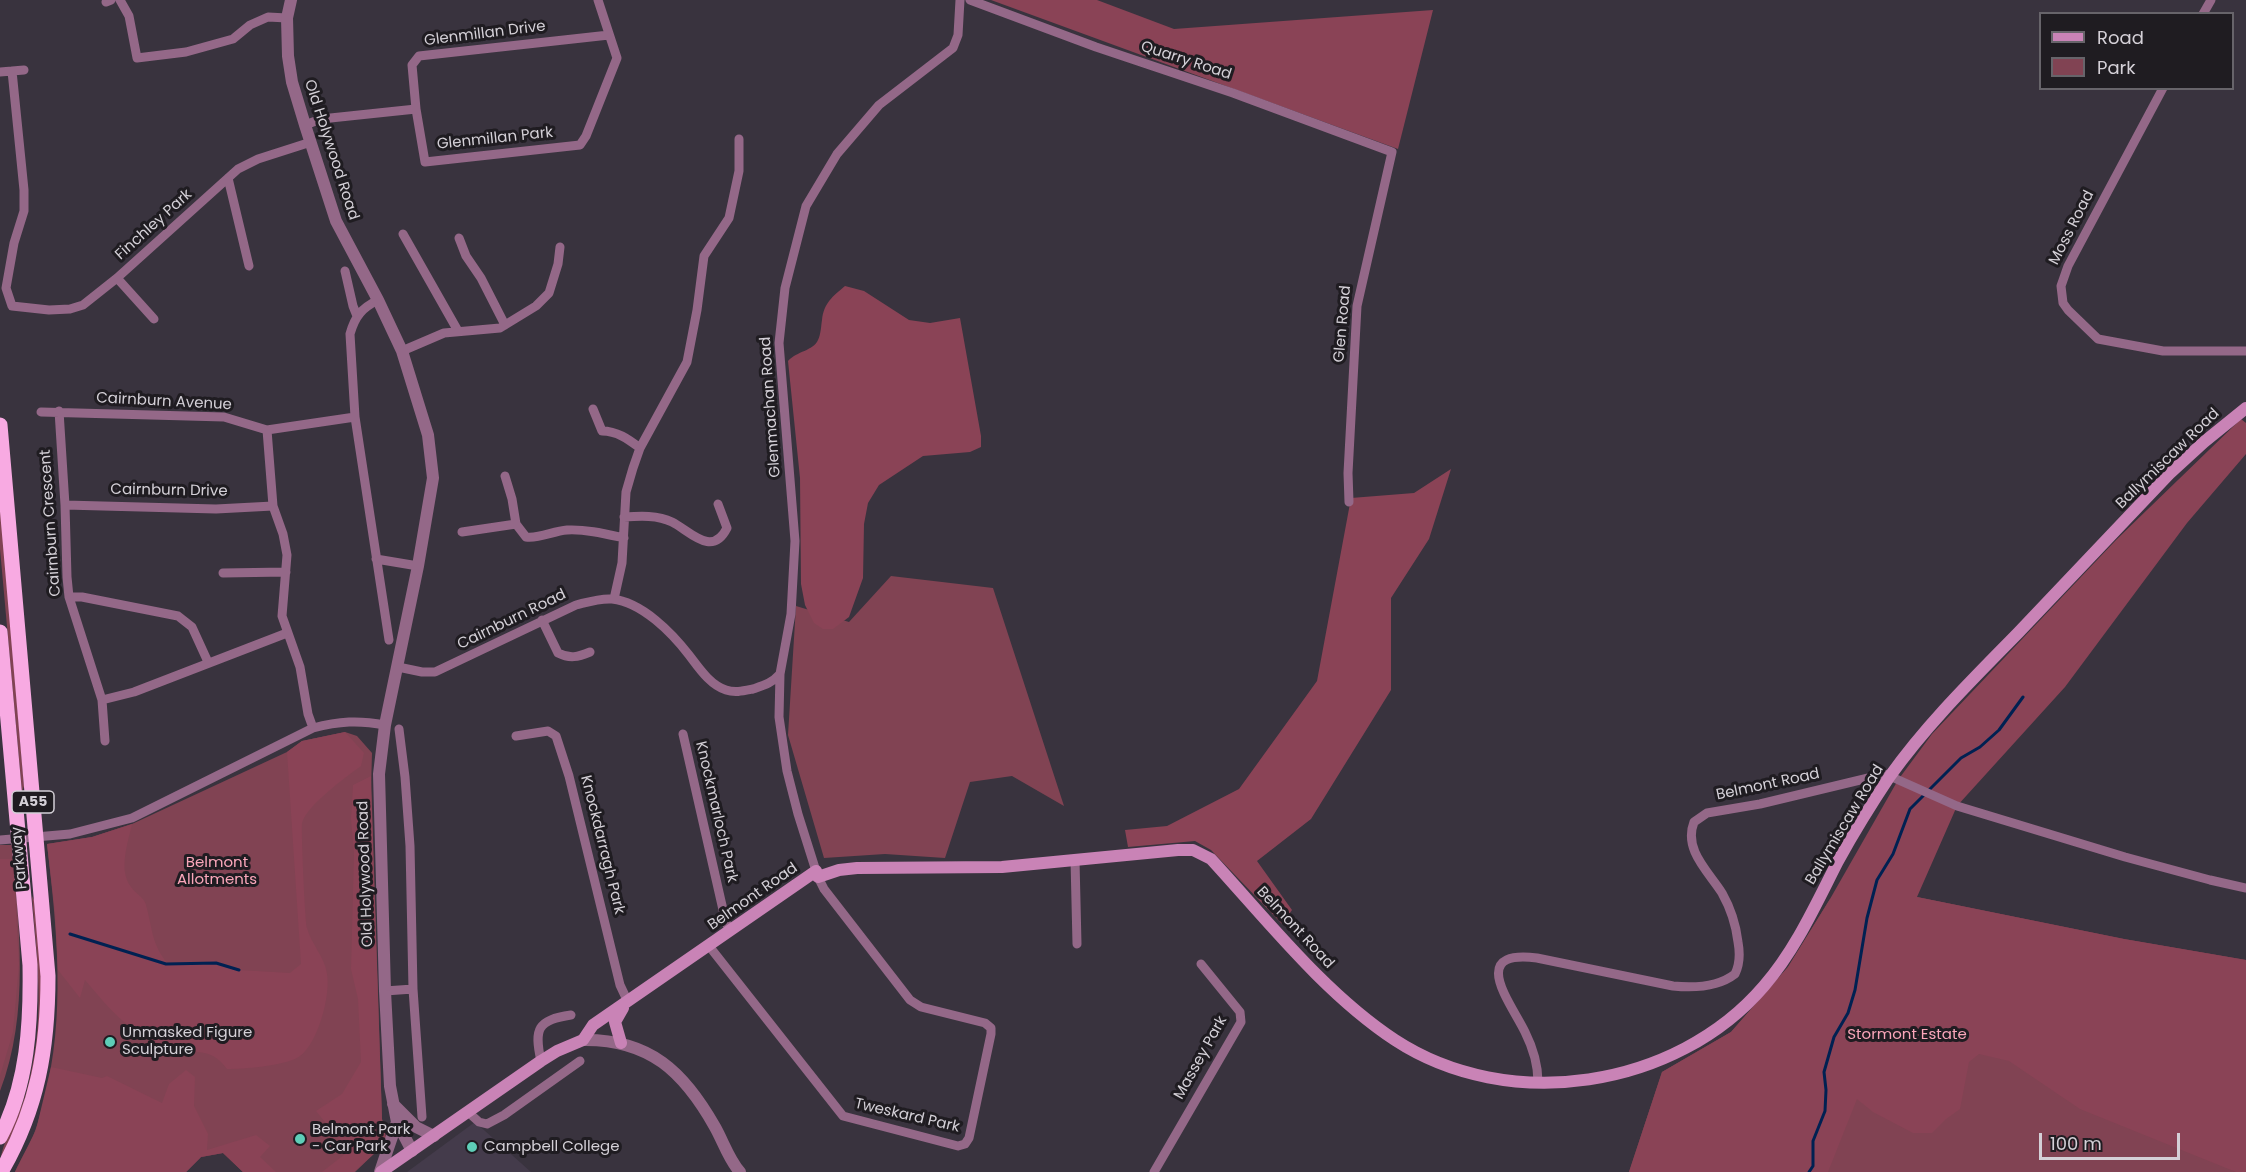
<!DOCTYPE html>
<style>
body{margin:0}
#map{position:relative;width:2246px;height:1172px;overflow:hidden;background:#39333e;font-family:Poppins,sans-serif}
canvas{display:block}
.legend{position:absolute;left:2039px;top:12px;width:195px;height:78px;box-sizing:border-box;background:#1f1c21;border:2px solid #67646a;margin:0;padding:8px 10px;list-style:none;font-size:18px;color:#d4d0d7}
.legend li{display:flex;align-items:center;gap:12px;height:30px}
.legend b{width:30px;border:2px solid #67646a}
.scale{position:absolute;left:2039px;top:1133px;width:141px;height:27px;box-sizing:border-box;border:3px solid #d4d0d7;border-top:0;padding-left:8px;font-size:18px;line-height:21px;white-space:nowrap;color:#d4d0d7;-webkit-text-stroke:4px #1f1c21;paint-order:stroke}
</style>
<div id="map">
<canvas width="2246" height="1172"></canvas>
<ul class="legend">
<li><b style="height:8px;background:#c983b6"></b>Road</li>
<li><b style="height:16px;background:#814353"></b>Park</li>
</ul>
<div class="scale">100 m</div>
</div>
<script>
const g = document.querySelector('canvas').getContext('2d');
g.lineJoin = 'round';
function fillPath(path, color) {
  g.fillStyle = color;
  g.fill(path, 'evenodd');
}
function trace(path, color, width, dash) {
  g.strokeStyle = color;
  g.lineWidth = width;
  g.lineCap = dash ? 'butt' : 'round';
  g.setLineDash(dash || []);
  g.stroke(path);
}
function write(font, color, halo, rows, align = 'center') {
  g.font = font + ' Poppins,sans-serif';
  g.lineWidth = 6;
  g.setLineDash([]);
  g.textBaseline = 'middle';
  g.strokeStyle = halo;
  g.fillStyle = color;
  for (const [text, x, y, turn = 0] of rows) {
    g.save();
    g.translate(x, y);
    g.rotate((+turn || 0) * Math.PI / 180);
    g.textAlign = isNaN(turn) ? turn : align;
    if (halo) g.strokeText(text, 0, 0);
    g.fillText(text, 0, 0);
    g.restore();
  }
}
fillPath(new Path2D(`
 M475,1122L531,1172H407Z`), '#443b4b');
fillPath(new Path2D(`
 M0,495L24,786L22,792L0,549Z
 M891,576L993,588L1064,806L1012,776L970,782L945,858L885,854L824,858L788,735L796,606L849,622Z
 M345,732L357,736L372,753L371,789L382,1119L386,1138L378,1150L355,1172H243L223,1153L201,1157L186,1172H15C21,1158 30,1145 35,1131C39,1121 41,1110 44,1100C66,1016 57,929 47,844L92,837L132,824L287,752L302,741Z
 M0,845H12C19,925 30,1014 0,1091Z
 M32,896L34,900L44,1003L32,1088L0,1167C0,1145 14,1127 21,1107C27,1093 30,1077 33,1062C44,1008 36,951 32,896Z
 M1917,897L2124,939L2246,960V1172H1629L1662,1072L1731,1032L1788,967L1830,899Z`), '#814353');
fillPath(new Path2D(`
 M991,0H1097L1174,29L1433,10L1398,149Z
 M845,286L864,291L909,320L930,323L960,318L981,436V447L970,452L923,456L879,485L868,503L864,524L863,578L849,617L833,629H823L814,623L805,605L801,584L800,478L788,361C797,351 813,351 818,340C821,334 821,326 822,320C824,303 832,297 845,286Z
 M2241,419L2246,423V454L2187,523L2065,687L1957,806L1917,897L2124,939L2246,960V1172H2236L2080,1109L2009,1061L1979,1054L1969,1062L1960,1109L1946,1119L1932,1133H1913L1873,1112L1857,1099L1828,1172H1629L1662,1072L1731,1032L1788,967L1830,899L1898,780L1932,734L2117,539Z
 M1451,469L1429,539L1391,598V690L1311,819L1257,861L1292,910L1282,924L1211,850L1195,841L1128,847L1125,830L1167,826L1239,789L1317,681L1351,498L1414,493Z
 M345,732L364,753L361,766C346,777 307,805 302,823C301,829 305,921 307,928C311,944 325,957 327,974C331,995 317,1050 295,1059C278,1066 245,1069 227,1069C209,1044 192,1056 168,1048C161,1045 153,1041 146,1037C119,1022 105,1003 85,980L80,998L58,970L55,912L47,844L92,837L132,824C128,843 118,870 131,887C136,894 144,897 146,905C153,930 151,943 168,964L196,965L213,960L239,970L290,973L301,964L287,752L302,741Z
 M371,776L382,1119L386,1138L378,1150L354,1172H322L349,1151L316,1111L342,1094L361,1062L358,999L351,969L354,854L351,819L353,785Z
 M0,859H13L19,964L13,1032L0,1076Z
 M51,1067L102,1078L107,1076L162,1103L169,1084L186,1070L195,1077L194,1106L208,1134L207,1150L256,1135L270,1146L260,1157L276,1172H243L223,1153L201,1157L186,1172H15L36,1130Z`), '#8a4356');
trace(new Path2D(`
 M70,934L166,964L216,963L239,970
 M1809,1172L1813,1166V1141L1825,1111L1826,1090L1824,1072L1834,1037L1848,1013L1855,990L1867,918L1877,880L1893,854L1910,809L1961,758L1980,747L1999,730L2023,697`), '#002152', 3);
trace(new Path2D(`
 M120,0L129,16L137,58L186,52L233,39L250,25L268,17L287,18
 M970,0L1096,47L1233,93L1392,152L1357,306L1348,473L1349,502
 M106,2L111,0
 M2203,14L2211,0
 M12,71L24,190V211L14,243L6,288L12,306L49,310L70,309L83,305L117,278L238,169L258,159L311,142
 M0,72L24,70
 M2163,88L2068,266L2061,286L2063,303L2068,310L2098,339L2163,351H2246
 M416,109L412,65L419,56L609,35
 M305,125L321,119L416,109L425,162L580,145L586,136L617,58L598,0
 M228,178L249,266
 M403,234L458,331
 M459,238L466,256L481,278L505,325
 M345,271L353,306L357,316
 M117,278L154,319
 M378,300C362,308 355,316 350,334L355,417L389,640
 M402,351L444,333L500,328L536,306L549,293L558,264L560,247
 M593,409L602,431C617,431 628,439 640,448
 M59,411L65,505L67,577L69,597L102,700L134,692L287,633
 M41,412L224,417L267,430L355,417
 M267,430L273,506L283,534L287,555L282,616L300,667L308,714L313,728
 M505,476L512,499L516,524
 M65,505L216,509L273,506
 M624,517C640,516 658,515 672,522C690,531 712,558 727,528L718,504
 M462,532L516,524L526,537C539,539 553,531 567,530C586,529 606,534 624,538
 M376,559L418,566
 M223,573L286,572
 M69,597H82L178,616L192,627L208,662
 M614,599L622,563L626,492L633,468L640,448L687,362L697,310L704,256L729,218L739,171V139
 M542,620L558,653C570,659 578,657 590,652
 M398,667L422,672H435L576,605C588,602 600,598 612,599C642,602 672,633 689,655C699,668 710,685 726,690C735,693 743,691 753,689C765,685 772,683 780,674
 M102,700L105,741
 M399,729L405,777L410,846L413,989L422,1117
 M683,734L726,923L731,931
 M516,736L548,731L556,736L569,776L620,985L628,1002
 M0,840L70,834L132,818L313,728C339,721 359,720 385,725
 M1075,860L1077,944
 M816,871L798,814L787,771L779,717L780,674L791,614L795,541L779,343L785,288L806,206L837,154L879,105L953,48L958,35L960,0
 M709,946L843,1116L958,1146L965,1144L969,1138L991,1034V1028L985,1023L921,1007L910,1000L824,889L818,877
 M385,991L413,989
 M541,1061C534,1029 537,1020 571,1015
 M1538,1082C1538,1064 1533,1048 1525,1032C1511,1003 1467,949 1537,958L1673,986C1693,988 1717,988 1735,974C1740,964 1740,953 1738,942C1736,925 1731,909 1722,893C1709,872 1683,850 1694,822L1707,813L1760,804L1885,774L1957,806L2125,857L2210,880L2246,888
 M468,1112L479,1122L487,1124L504,1115L580,1061
 M1154,1172L1241,1022L1240,1012L1201,964`), '#946888', 9);
trace(new Path2D(`
 M291,0L287,18L288,56L292,82L305,125L336,221L378,300L402,351L428,435L433,478L418,566L385,725L379,774L385,991L390,1086L397,1122L412,1151
 M583,1040C650,1039 684,1072 715,1127C723,1141 729,1160 740,1172
 M393,1104L416,1127L434,1136
 M380,1172L397,1122`), '#946888', 12);
trace(new Path2D(`
 M621,1043L615,1022L623,1008
 M381,1172L541,1061L557,1051L583,1040L593,1025L816,871L818,877L839,870L857,868L1002,867L1178,850H1193L1211,859C1267,920 1325,994 1395,1040C1508,1114 1676,1089 1764,986C1796,949 1816,904 1838,861C1854,832 1872,803 1890,776C1927,724 1973,679 2018,633C2068,580 2119,527 2169,474L2204,442L2246,408`), '#c983b6', 12);
trace(new Path2D(`
 M0,425L48,976C48,1048 38,1108 1,1172
 M0,632L30,965C31,1023 28,1084 0,1137`), '#f8aae2', 15);
for (const [x, y, r, color] of [
 [110,1042,6,"#5eceb8"],
 [300,1139,6,"#5eceb8"],
 [472,1147,6,"#5eceb8"]
]) {
  const dot = new Path2D();
  dot.arc(x, y, r, 0, 2 * Math.PI);
  g.fillStyle = color;
  g.fill(dot);
  trace(dot, '#1f1c21', 2);
}
for (const [x, y, w] of [
 [33,802,42]
]) {
  const box = new Path2D();
  box.roundRect(x - w / 2, y - 11, w, 22, 4.5);
  g.fillStyle = '#1f1c21';
  g.fill(box);
  trace(box, '#d4d0d7', 1.5);
}
write('bold 14px', '#d4d0d7', null, [
 ["A55",33,802]
]);
write('15px', '#d4d0d7', '#1f1c21', [
 ["Glenmillan Drive",485,34,-7],
 ["Quarry Road",1186,61,18],
 ["Glenmillan Park",495,139,-6],
 ["Old Holywood Road",331,150,72],
 ["Finchley Park",154,225,-42],
 ["Moss Road",2072,228,-63],
 ["Glen Road",1343,324,-85],
 ["Cairnburn Avenue",164,402,3],
 ["Glenmachan Road",771,407,-94],
 ["Ballymiscaw Road",2168,459,-44],
 ["Cairnburn Drive",169,491,1],
 ["Cairnburn Crescent",51,523,-94],
 ["Cairnburn Road",512,620,-26],
 ["Belmont Road",1768,785,-12],
 ["Knockmarloch Park",716,812,77],
 ["Ballymiscaw Road",1845,825,-59],
 ["Knockdarragh Park",602,845,76],
 ["Parkway",20,858,-95],
 ["Old Holywood Road",366,874,-92],
 ["Belmont Road",753,897,-35],
 ["Belmont Road",1295,928,47],
 ["Massey Park",1201,1058,-61],
 ["Tweskard Park",907,1116,13]
]);
write('15px', '#faa6ba', '#1f1c21', [
 ["Belmont",217,863],
 ["Allotments",217,880],
 ["Stormont Estate",1907,1035]
]);
write('15px', '#d4d0d7', '#1f1c21', [
 ["Unmasked Figure",122,1033],
 ["Sculpture",122,1050],
 ["Belmont Park",312,1130],
 ["- Car Park",312,1147],
 ["Campbell College",484,1147]
], 'left');
</script>
